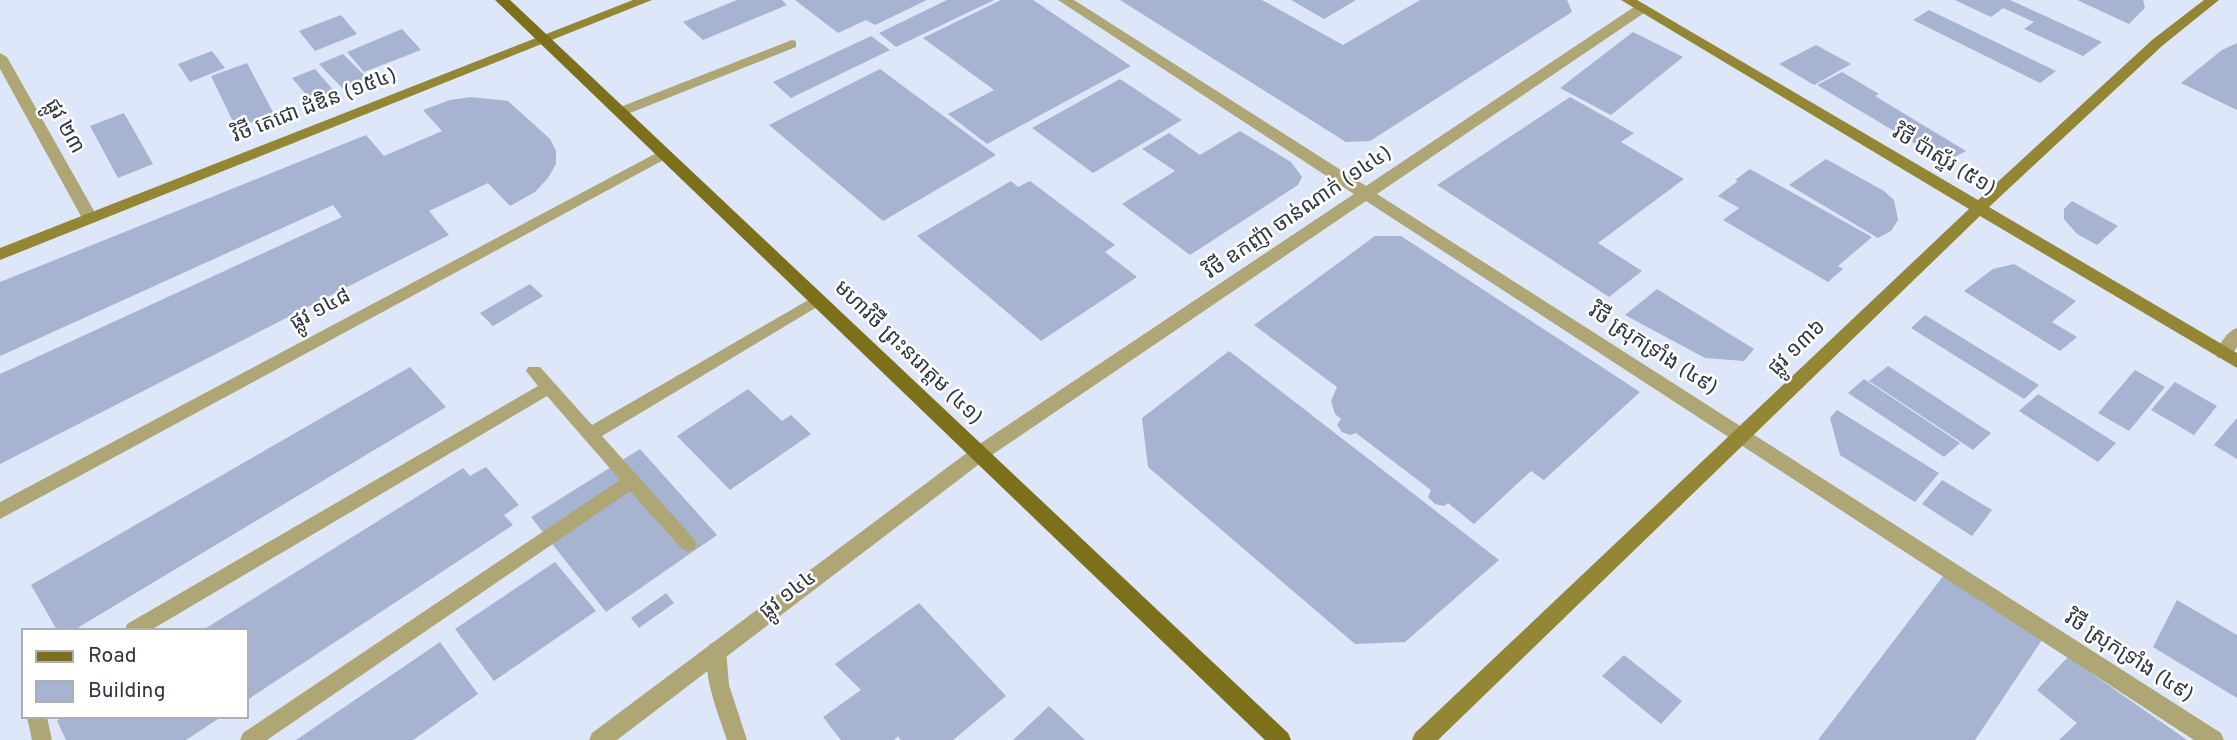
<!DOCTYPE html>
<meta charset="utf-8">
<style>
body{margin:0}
#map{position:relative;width:2237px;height:740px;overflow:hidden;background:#dee6f9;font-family:Overpass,sans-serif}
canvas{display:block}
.legend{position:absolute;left:21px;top:628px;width:228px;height:91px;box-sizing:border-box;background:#fff;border:2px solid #adafb4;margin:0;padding:9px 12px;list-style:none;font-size:21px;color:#313643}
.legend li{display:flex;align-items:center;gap:14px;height:35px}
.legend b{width:35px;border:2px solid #adafb4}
</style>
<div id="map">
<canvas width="2237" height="740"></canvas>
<ul class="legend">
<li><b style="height:9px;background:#7c701b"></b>Road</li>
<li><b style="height:19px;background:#a6b3d1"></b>Building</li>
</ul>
</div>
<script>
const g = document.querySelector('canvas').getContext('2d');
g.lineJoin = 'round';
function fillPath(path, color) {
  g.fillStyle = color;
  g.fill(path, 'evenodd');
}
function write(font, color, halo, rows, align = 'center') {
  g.font = font + ' Overpass,"Noto Sans Khmer",sans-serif';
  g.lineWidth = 5;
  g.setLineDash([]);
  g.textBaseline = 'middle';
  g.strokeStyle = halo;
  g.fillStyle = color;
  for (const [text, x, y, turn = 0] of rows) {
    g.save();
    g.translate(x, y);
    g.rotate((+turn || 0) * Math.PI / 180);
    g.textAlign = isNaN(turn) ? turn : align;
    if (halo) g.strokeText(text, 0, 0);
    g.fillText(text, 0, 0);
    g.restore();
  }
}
fillPath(new Path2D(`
 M737,0H782L787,5L703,40L683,22Z
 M795,0H927L875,25L866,20L838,33Z
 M947,0H994L896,47L879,33Z
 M1001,0H1033L1131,66L987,144L948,114L994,90L923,38Z
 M1120,0H1262L1343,45L1420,0H1567L1572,12L1370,141L1346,142Z
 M1291,0H1356L1324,19Z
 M1955,0H2010L2102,42L2083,56L2024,29L2034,22L2003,8L1991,17Z
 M2077,0H2143L2145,8L2129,24Z
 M1929,10L2056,71L2040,83L1913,20Z
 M341,15L357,34L315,51L299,31Z
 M402,29L421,50L364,72L347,52Z
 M1633,32L1683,57L1611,115L1560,88Z
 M871,36L890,50L791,98L773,82Z
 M2237,43V110L2181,83L2222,50Z
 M1816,45L1851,64L1814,85L1779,64Z
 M212,51L225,68L190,82L178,64Z
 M343,54L370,81L346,92L319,64Z
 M247,63L274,114L236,128L211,76Z
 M315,69L336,93L313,103L292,78Z
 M880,69L996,155L883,221L769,125Z
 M1842,72L1879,94L1875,96L1966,151L1953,158L1936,156L1817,85Z
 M1120,79L1182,120L1093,173L1032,128Z
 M471,97L508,101L550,139L556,151V164L548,178L535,192L510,206L488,183L429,211L449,235L0,464V374L342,217L333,205L0,356V282L366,135L384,156L442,131L423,110L450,100Z
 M1570,97L1634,133L1621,142L1684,179L1598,243L1642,271L1609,297L1437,185Z
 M124,113L153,164L118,178L90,126Z
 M1240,131L1291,162L1302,177L1298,185L1190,255L1122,204L1175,171L1142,149L1169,133L1200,155Z
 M1826,159L1884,191L1894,200L1898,220L1891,231L1878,238L1789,185Z
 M1750,169L1872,237L1838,266L1843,269L1828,282L1723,220L1739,208L1718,196L1738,181L1735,180Z
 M1011,181L1018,187L1030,181L1115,245L1105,252L1137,277L1041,341L917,236Z
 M2072,201L2118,226L2097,245L2077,234L2064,219V209Z
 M1375,236H1401L1640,392L1544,480L1531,471L1474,524L1448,503L1444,506L1435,504L1428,497L1431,490L1356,433L1350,435L1342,432L1337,425L1341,419L1335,414L1331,401L1337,387L1254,325Z
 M2014,264L2076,301L2052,322L2077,337L2060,351L1964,291L1993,269Z
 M530,284L543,296L493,326L480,313Z
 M1657,289L1754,349L1744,361L1705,358L1625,315Z
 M1925,315L2039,385L2024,399L1911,328Z
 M1229,351L1499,560L1405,642L1355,644L1148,467L1142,418Z
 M1888,366L1991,433L1973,450L1869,381Z
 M410,367L446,407L74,630H57L31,585Z
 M2135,370L2165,387L2129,431L2098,413Z
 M1864,379L1960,443L1944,457L1848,393Z
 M2175,382L2217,406L2194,435L2151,410Z
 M748,389L782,421L791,415L811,434L730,490L677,436Z
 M2038,394L2116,443L2098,462L2019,411Z
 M1837,410L1939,473L1915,502L1840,455L1830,418Z
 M2237,418V459L2214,445Z
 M640,449L717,535L606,612L531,517Z
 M486,467L519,505L504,515L513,525L247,700V630H203L463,468L470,476Z
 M1942,480L1992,510L1972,536L1922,504Z
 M555,562L596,611L494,681L455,629Z
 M1947,571L2046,634L1975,740H1818Z
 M666,593L674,603L639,628L631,618Z
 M2177,600L2237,635V698L2153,647Z
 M919,603L1006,696L953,740H901L898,736L894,740H841L823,717L861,690L835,664Z
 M440,642L478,694L413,740H296Z
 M1624,655L1682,701L1661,724L1602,676Z
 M2068,657L2187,740H2059L2077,723L2037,690Z
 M1049,706L1085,740H1013Z
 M62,717H221L186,740H66L57,721Z`), '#a6b3d1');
fillPath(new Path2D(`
 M792,40L796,41V47L625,115H615L614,112L615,109Z
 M817,295L825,300L822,304L602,436L694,539L697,544L694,549L688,552L682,549L630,491L267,740H240L243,733L620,480L547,396L151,630H125L127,624L538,386L526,371L528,367H540L592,425Z
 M717,641L724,644L726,650L729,685L747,740H727C719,715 699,669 710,644Z
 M27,717H47L52,740H32Z`), '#aea775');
fillPath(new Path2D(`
 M1058,0H1074L1366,186L1637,5H1647V11L1377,194L2221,733L2224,740H2194L1366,201L986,459L617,740H589L592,733L972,449L1354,194Z
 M0,53L7,57L98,218L96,222L90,223L82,218L0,69Z
 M664,149L669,151L671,154L669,157L0,519V502Z
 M2237,328V347L2230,358H2218L2215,353C2220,344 2227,331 2237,328Z`), '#aea775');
fillPath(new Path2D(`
 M633,0H652L0,260V248Z
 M1621,0H1637L1978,200L2152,40L2204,0H2219L2162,46L1989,207L2237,353V368L1980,216L1438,740H1412L1415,733L1969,209Z`), '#938736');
fillPath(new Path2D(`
 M495,0H510L1288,733L1291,740H1265Z`), '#7c701b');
write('21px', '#313643', '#fff', [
 ["វិថី តេជោ ដំឌិន (១៥៤)",315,107,-21],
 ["ផ្លូវ ២៣",63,127,61],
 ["វិថី ប៉ាស្ទ័រ (៥១)",1943,162,31],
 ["វិថី ឧកញ៉ា ចាន់ណាក់ (១៤៤)",1299,214,-34],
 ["ផ្លូវ ១៤៨",321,311,-28],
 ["ផ្លូវ ១៣៦",1798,349,-44],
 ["វិថី ស្រុកទ្រាំង (៤៩)",1652,351,33],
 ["មហាវិថី ព្រះនរោត្តម (៤១)",907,354,44],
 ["ផ្លូវ ១៤៤",789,596,-37],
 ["វិថី ស្រុកទ្រាំង (៤៩)",2128,658,33]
]);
</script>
